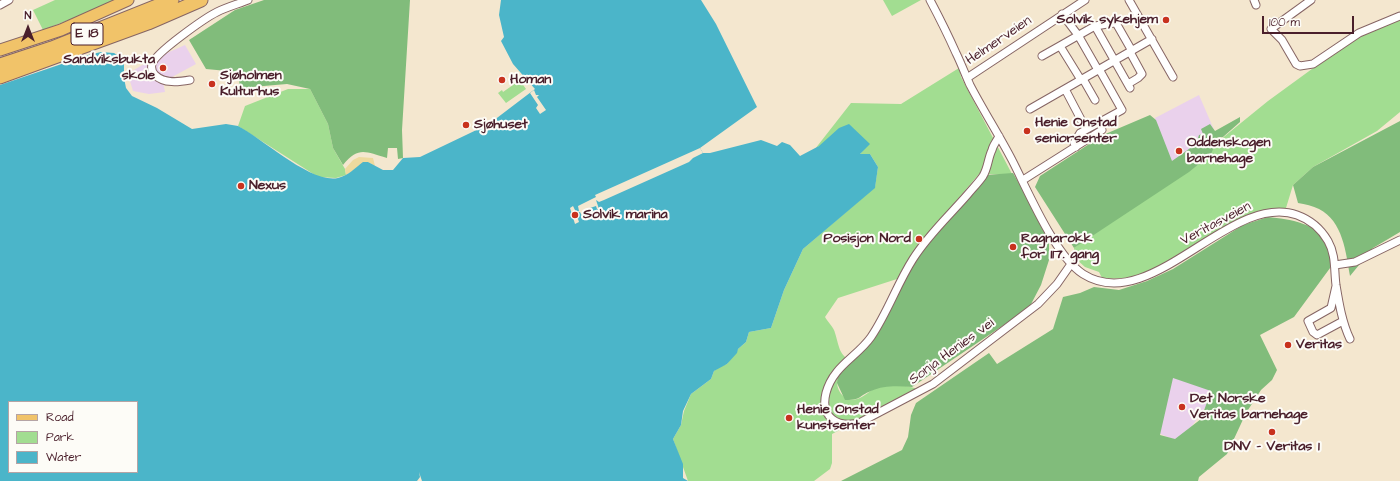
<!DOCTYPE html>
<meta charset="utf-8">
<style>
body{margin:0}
#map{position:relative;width:1400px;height:481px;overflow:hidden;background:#f4e7cf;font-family:"Architects Daughter",sans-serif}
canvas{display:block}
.legend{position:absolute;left:8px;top:401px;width:130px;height:72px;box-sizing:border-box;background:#fdfcf7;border:1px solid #b5a4a5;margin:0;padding:5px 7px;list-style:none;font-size:12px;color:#4a1f2b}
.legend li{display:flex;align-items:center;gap:8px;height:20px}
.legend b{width:20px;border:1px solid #b5a4a5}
.north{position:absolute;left:8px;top:8px;width:40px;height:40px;-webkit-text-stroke:3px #fdfcf7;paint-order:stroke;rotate:0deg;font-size:11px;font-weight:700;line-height:16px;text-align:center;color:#4a1f2b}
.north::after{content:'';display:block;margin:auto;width:14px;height:18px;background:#4a1f2b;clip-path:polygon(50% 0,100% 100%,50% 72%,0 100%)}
.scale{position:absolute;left:1262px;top:16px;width:92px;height:18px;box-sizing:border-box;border:2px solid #4a1f2b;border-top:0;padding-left:5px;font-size:12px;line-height:14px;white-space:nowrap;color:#4a1f2b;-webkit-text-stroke:3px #fdfcf7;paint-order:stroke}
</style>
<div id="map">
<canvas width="1400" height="481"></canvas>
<ul class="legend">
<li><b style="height:5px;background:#f1c369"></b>Road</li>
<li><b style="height:11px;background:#a2dd91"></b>Park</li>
<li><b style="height:11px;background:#4bb5c9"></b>Water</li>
</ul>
<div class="north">N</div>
<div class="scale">100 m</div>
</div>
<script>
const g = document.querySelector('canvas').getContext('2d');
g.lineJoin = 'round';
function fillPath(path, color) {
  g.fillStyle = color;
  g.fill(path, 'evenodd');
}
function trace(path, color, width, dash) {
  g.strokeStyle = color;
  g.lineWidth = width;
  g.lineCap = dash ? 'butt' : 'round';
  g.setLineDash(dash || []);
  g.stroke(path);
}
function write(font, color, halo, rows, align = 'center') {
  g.font = font + ' "Architects Daughter",sans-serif';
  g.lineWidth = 4;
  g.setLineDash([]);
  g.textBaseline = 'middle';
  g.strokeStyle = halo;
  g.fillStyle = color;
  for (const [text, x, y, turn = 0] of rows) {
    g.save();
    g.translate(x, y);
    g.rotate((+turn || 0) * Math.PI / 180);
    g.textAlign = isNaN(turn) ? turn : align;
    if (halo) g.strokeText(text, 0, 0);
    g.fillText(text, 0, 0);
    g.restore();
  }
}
fillPath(new Path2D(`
 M185,45L196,64L163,82L165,92L149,94L133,91L129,78V73L149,61Z
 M1199,95L1215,132L1170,170L1155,118Z
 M1208,366L1214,396L1180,442L1158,433L1167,376Z`), '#ead1ec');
fillPath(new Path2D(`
 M55,0H114L99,8L43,30L33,10Z
 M883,0H921L892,16Z
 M1400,19V112L1377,131L1313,167L1293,185L1286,208C1229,208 1191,258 1138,275C1126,279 1114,279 1102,278L1099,272L1085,267L1075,258L1074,248L1199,157L1268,101L1338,50L1376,27Z
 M959,68L961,77L1012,174H979L919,245L897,279L838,298L825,317C828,322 834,328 835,333C840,349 838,352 852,363C848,366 843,369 840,373C832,385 842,403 857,399C865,397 871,389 879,386C892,382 906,386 918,389L832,434V463L830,469L814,481H688L673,439L681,425L684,411L691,394L711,379L714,371L719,367L727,364L738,349L746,342L749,332L771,328L784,290L803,249L875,187L878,167L870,154H860L866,147L819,146L815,149L851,103L901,104Z
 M516,75L526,89L506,103L498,93L502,90L503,92L513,85L511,79Z
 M288,89H310L328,124L333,148L345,169L346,175L336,178L318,177L238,126L245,106Z`), '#a2dd91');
fillPath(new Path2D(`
 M264,0H410L402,130L403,158L398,159L397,148H388L387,158C365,152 359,146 343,165L333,148L328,124L310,89L287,84L240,88L238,72L206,69L189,40L235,10Z
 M1150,115L1156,120L1172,161L1196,144L1199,135L1203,134L1201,129L1210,124L1215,131L1240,117V122L1223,137L1215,138L1216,142L1211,154L1189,172L1074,248L1035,187L1040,176L1103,135Z
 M1400,121V232L1373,248L1350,276C1346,253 1343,221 1319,209C1313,206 1305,204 1298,203L1293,185L1313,167Z
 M1013,173L1049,236V260L1041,285L1029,308L912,387C899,386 884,385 871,391C858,396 862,400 845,400L837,383L838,372L872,339L919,249L985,175Z
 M1268,217C1290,219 1318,223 1330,246C1332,251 1332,259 1333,264L1294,317L1260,335L1277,370L1272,380L1261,390L1246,413L1227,454L1199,477L1198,481H841L902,450L908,437L911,415L916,403L989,353L997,364L1053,329L1063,297L1080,293L1094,287L1119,290L1147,281L1173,269L1243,225ZM1173,378L1211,391L1201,419L1175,439L1160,435Z`), '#81bc7b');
fillPath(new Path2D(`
 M359,157L373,158L375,166L368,162L346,175L345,169L353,160Z`), '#eeda9e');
fillPath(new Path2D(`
 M501,0H701L716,24L757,107L700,148L703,153H710L761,140L777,146L782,142L790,145L800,156L819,146L839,128L849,124L870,144L860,154H870L878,167L875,188L803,249L784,290L771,328L749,332L746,342L738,349L737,353L727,364L714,371L711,379L691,394L683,411L681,425L673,439L683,464V478L688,481H422L419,472L420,477L417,481H0V85L88,55L101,52L114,53L119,56L124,62V78L126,88L132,96L157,108L192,129L226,124L238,126C262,138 311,184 338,178C349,175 354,169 363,162H368L383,170H393L403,158L420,157L489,124L535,89L513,64L501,41L504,37L499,15ZM9,402H137V472H9Z`), '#4bb5c9');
fillPath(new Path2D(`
 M534,90L536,95H539L537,97L546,110L540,114L536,108L538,105L530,93Z
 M700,148L703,153L693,158L689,162L604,200L599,202L596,200L599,209H597L596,206L587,209L589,216L583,218L580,212L576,213L579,222L575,224L570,208L573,206L576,212L579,211L578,206L596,197L595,195Z`), '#f4e7cf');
const minor = new Path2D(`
 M930,0C939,17 948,35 956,53C961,63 965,74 970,85C983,110 999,135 1012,160C1028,191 1055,256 1083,274C1151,317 1230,191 1297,215C1311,220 1321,229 1328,241C1336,255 1334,270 1336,285C1339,303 1342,322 1350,339
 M1129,0L1173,77
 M1254,0L1256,5
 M1311,0L1271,29L1282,40L1296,64L1300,66L1313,64L1359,33L1400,16
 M0,5L9,0
 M1062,14L1078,35L1098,70
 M1095,26L1130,88
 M1060,46L1081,80
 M1042,56L1095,26L1114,23H1116L1132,51
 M967,78L1085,0
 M1083,79L1095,100
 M190,80C179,82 164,84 155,75C152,72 151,68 152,64C155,53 205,18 217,12C227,7 238,4 248,0
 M1128,84L1138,78L1142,74L1130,52
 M1065,89L1086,129
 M1030,109L1152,39
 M999,136C997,141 993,145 992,150C988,158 988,168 983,176C979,182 973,188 968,194C949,216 928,235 913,259C897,284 888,312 871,337C857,357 833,366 826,393C820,417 837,428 859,423L933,384L1038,304L1057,284L1071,264
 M1076,147L1074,143L1080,133L1122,110L1099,69
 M1023,180L1102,130
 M1335,265L1355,262L1400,240
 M1336,286L1331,308L1308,321L1313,332L1317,335L1343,321`);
const primary = new Path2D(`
 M0,50L61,30L128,0`);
const motorway = new Path2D(`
 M0,65L52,48L172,0
 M0,77L148,23L201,0`);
trace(minor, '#866564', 9);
trace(primary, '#866564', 13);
trace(motorway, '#866564', 15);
trace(minor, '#fff', 7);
trace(primary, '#f1c369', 11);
trace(motorway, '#f1c369', 13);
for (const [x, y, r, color] of [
 [1166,20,4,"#c8321e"],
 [163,68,4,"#c8321e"],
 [502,80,4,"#c8321e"],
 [212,84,4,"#c8321e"],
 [466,125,4,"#c8321e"],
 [1027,131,4,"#c8321e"],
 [1179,151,4,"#c8321e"],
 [241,186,4,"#c8321e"],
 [575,215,4,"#c8321e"],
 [919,239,4,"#c8321e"],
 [1013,247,4,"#c8321e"],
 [1288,345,4,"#c8321e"],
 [1182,407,4,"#c8321e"],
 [789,418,4,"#c8321e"],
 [1272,432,4,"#c8321e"]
]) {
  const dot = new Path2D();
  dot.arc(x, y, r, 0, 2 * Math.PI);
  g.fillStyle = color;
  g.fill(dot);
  trace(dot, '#fdfcf7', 1.5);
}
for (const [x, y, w] of [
 [87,34,32]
]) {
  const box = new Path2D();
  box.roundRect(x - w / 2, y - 11, w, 22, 3);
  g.fillStyle = '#fdfcf7';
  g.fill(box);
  trace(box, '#4a1f2b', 1);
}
write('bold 13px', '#4a1f2b', null, [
 ["E 18",87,34]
]);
write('bold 14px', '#4a1f2b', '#fdfcf7', [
 ["Solvik sykehjem",1158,20,"right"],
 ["Sandviksbukta",155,60,"right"],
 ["skole",155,76,"right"],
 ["Sjøholmen",220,76],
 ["Kulturhus",220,92],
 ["Homan",510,80],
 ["Henie Onstad",1035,123],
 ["seniorsenter",1035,139],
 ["Sjøhuset",474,125],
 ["Oddenskogen",1187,143],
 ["barnehage",1187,159],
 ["Nexus",249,186],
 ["Solvik marina",583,215],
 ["Posisjon Nord",911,239,"right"],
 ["Ragnarokk",1021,239],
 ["for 117. gang",1021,255],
 ["Veritas",1296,345],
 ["Det Norske",1190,399],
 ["Veritas barnehage",1190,415],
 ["Henie Onstad",797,410],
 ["kunstsenter",797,426],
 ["DNV - Veritas 1",1272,447,"center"]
], 'left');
write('14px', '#4a1f2b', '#fdfcf7', [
 ["Helmerveien",999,41,-34],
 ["Veritasveien",1216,224,-28],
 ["Sonja Henies vei",952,352,-36]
]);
</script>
